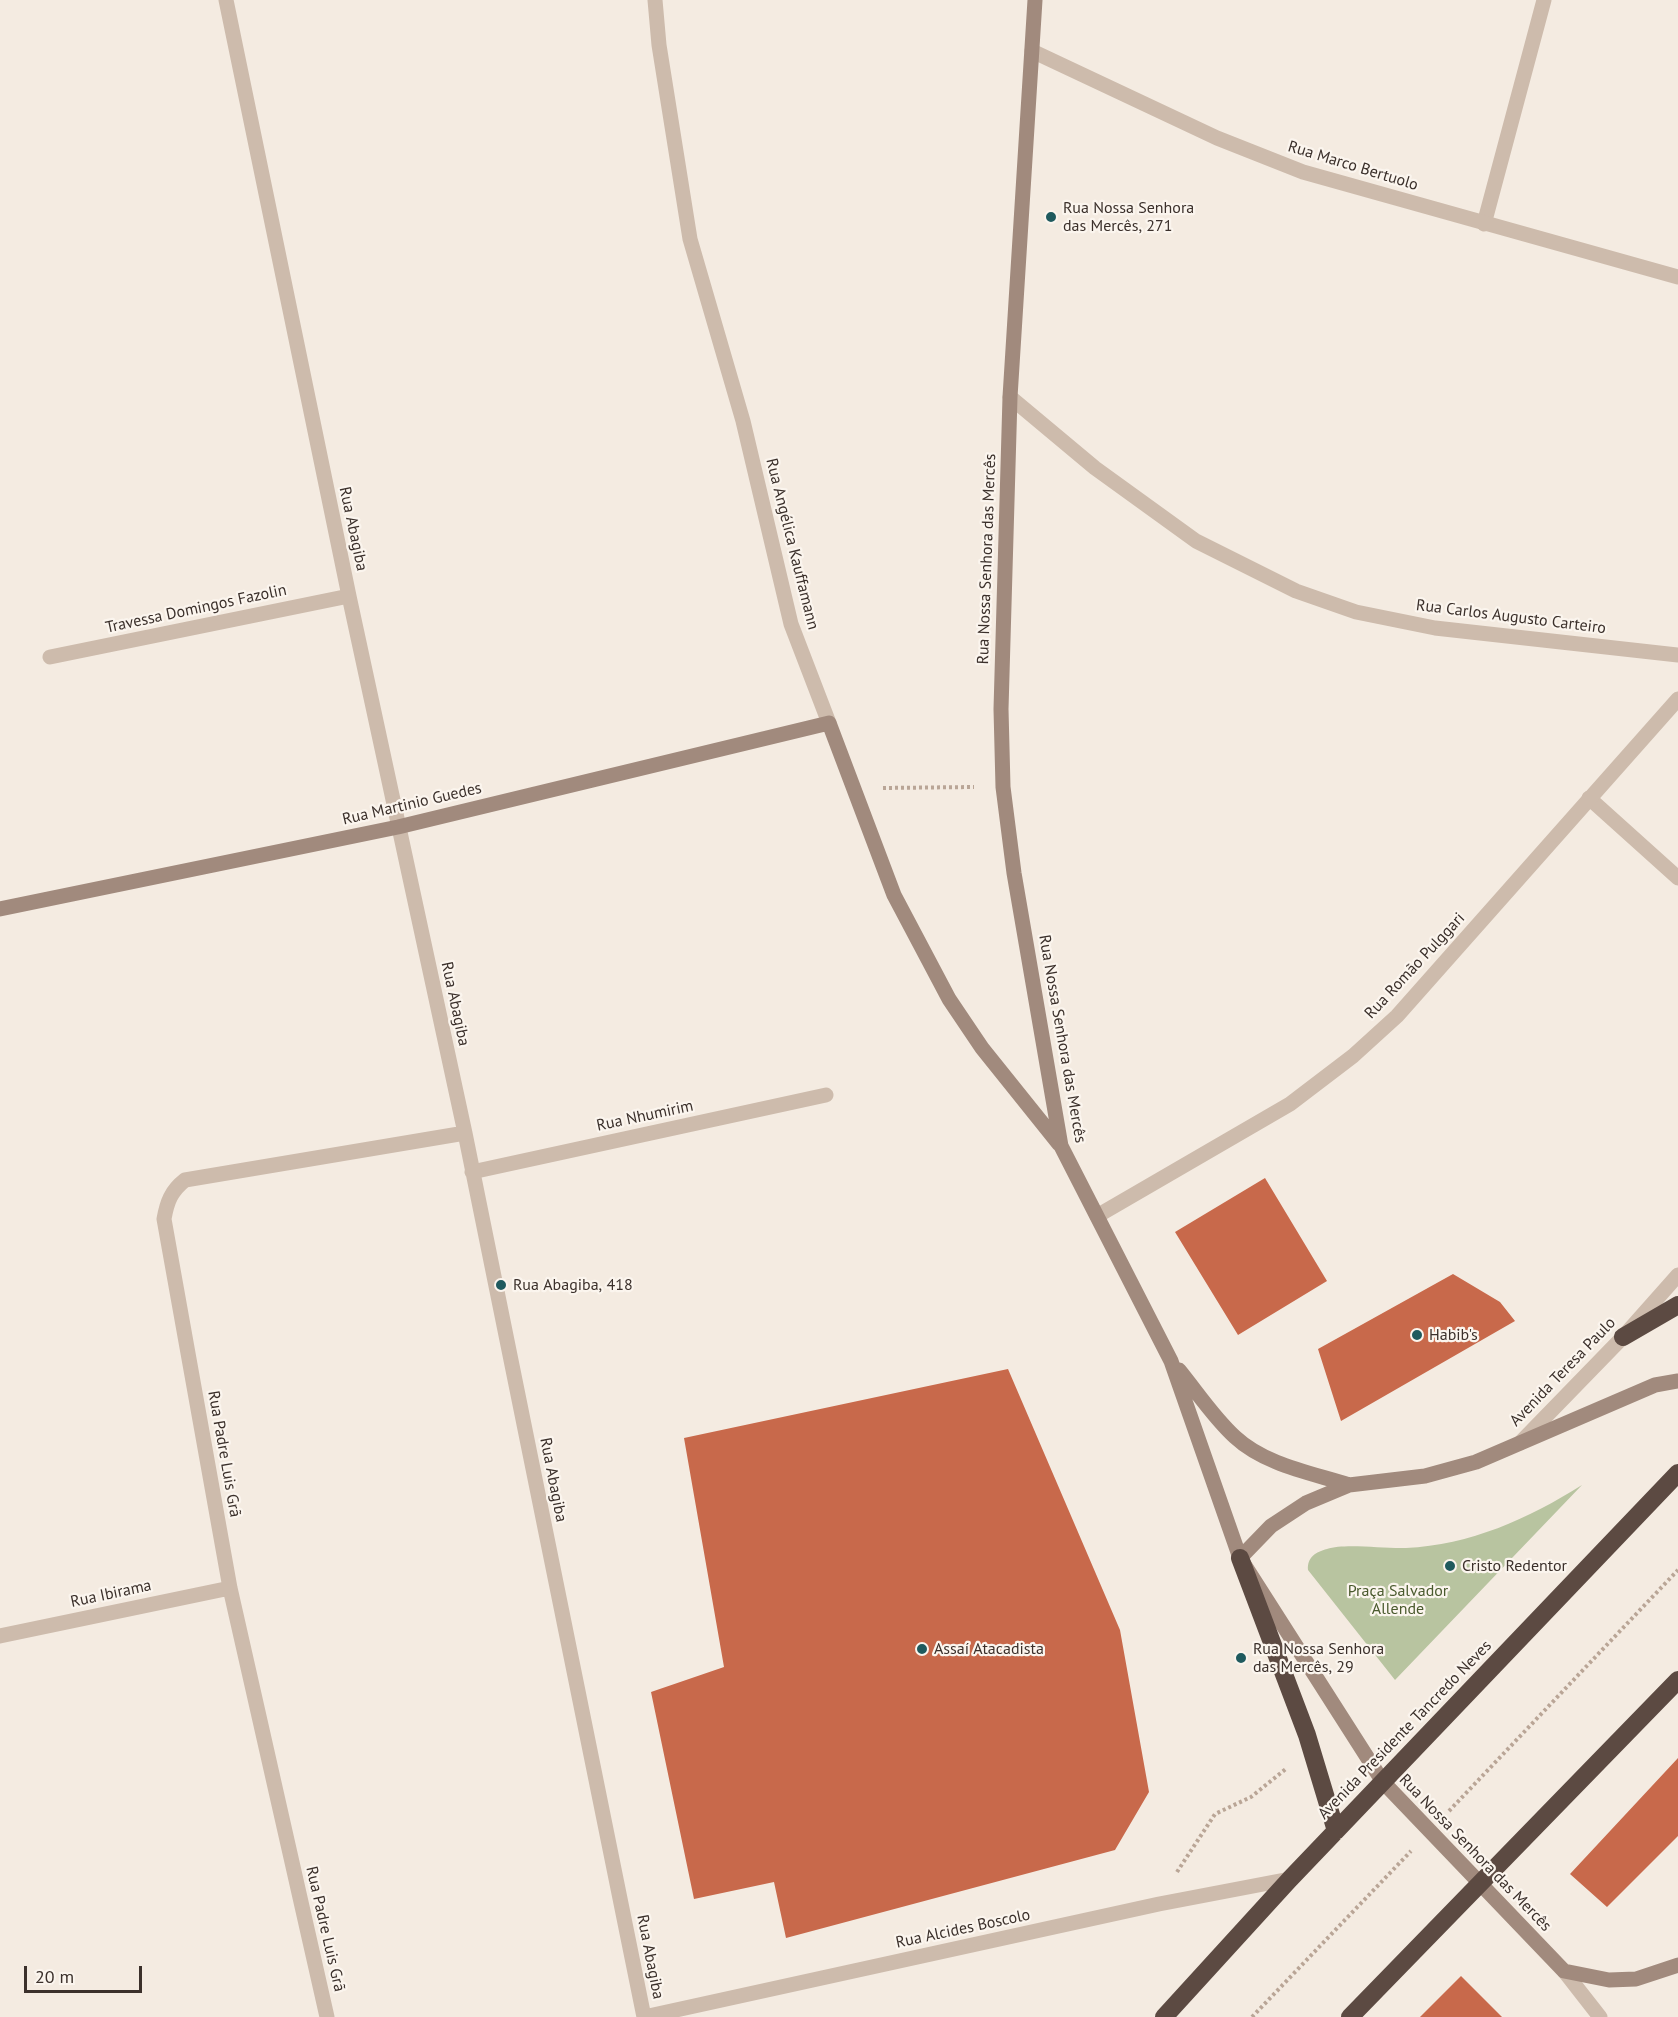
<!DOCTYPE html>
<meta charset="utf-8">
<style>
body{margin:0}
#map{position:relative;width:1678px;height:2017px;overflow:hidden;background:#f4ebe1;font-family:"PT Sans",sans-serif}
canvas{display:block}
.scale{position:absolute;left:24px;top:1966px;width:118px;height:27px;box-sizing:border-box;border:3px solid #3b302b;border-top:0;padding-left:8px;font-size:18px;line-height:21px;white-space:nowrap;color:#3b302b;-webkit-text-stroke:4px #fbf5ee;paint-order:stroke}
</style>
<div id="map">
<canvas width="1678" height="2017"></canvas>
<div class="scale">20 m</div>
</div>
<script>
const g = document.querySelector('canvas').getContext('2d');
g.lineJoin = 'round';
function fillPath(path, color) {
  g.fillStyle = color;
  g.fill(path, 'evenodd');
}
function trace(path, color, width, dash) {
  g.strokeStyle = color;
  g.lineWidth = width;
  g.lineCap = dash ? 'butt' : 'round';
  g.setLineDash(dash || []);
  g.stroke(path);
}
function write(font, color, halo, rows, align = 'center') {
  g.font = font + ' "PT Sans",sans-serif';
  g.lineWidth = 4.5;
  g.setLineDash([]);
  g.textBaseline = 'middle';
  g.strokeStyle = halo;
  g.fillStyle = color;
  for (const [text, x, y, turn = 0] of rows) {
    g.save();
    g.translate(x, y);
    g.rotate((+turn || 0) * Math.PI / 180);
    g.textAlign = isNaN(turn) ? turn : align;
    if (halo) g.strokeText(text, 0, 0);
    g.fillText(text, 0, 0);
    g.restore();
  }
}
fillPath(new Path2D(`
 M1582,1485L1395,1680L1308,1570C1307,1557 1316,1552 1327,1549C1345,1543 1385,1549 1406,1548C1470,1545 1528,1519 1582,1485Z`), '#b8c4a0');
fillPath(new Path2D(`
 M1265,1178L1327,1281L1238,1335L1175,1232Z
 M1453,1274L1500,1302L1515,1321L1341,1421L1318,1349Z
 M1008,1369L1120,1630L1149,1792L1115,1850L786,1938L774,1882L694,1899L651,1692L724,1667L684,1438Z
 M1678,1758V1836L1607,1907L1570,1874Z
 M1461,1976L1502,2017H1420Z`), '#c8694b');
trace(new Path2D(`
 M883,788L974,787
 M1449,1811L1678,1570
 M1177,1872L1215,1814L1251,1797L1287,1768
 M1252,2017L1411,1851`), '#b9a596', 4, [3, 3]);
trace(new Path2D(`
 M1484,224L1544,0
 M1589,798L1678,878`), '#cdbbac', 15);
trace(new Path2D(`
 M226,0L349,596L465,1133L644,2017
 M655,0L659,45L690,239L743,421L791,624L829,723
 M1032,51L1217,138L1303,172L1678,277
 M1010,397L1095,468L1196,541L1296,591L1356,612L1435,628L1678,655
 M50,657L349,596
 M472,1172L826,1095
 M1097,1216L1290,1104L1353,1056L1397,1016L1678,699
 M1520,1443L1623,1337L1678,1275
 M0,1636L230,1588
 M1564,1971L1600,2017
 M327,2017L230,1588L164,1219C167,1202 171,1191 185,1180L465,1133
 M644,2017L1159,1904L1290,1879`), '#cdbbac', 15);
trace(new Path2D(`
 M1035,0L1010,397L1001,709L1003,787L1014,873L1061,1146L1171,1361L1240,1558L1383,1782L1564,1971L1609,1980L1636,1979L1678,1965
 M0,909L398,827L829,723L894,895L949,999L982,1048L1059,1144
 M1179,1370C1197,1392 1214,1418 1235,1437C1265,1465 1312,1473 1349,1485
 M1240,1558L1271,1526L1306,1503L1349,1485L1425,1476L1476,1462L1655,1385L1678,1381`), '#a18a7d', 15);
trace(new Path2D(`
 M1623,1337L1678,1305
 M1240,1558L1307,1735L1336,1831
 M1164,2017L1290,1879L1678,1473
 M1350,2017L1678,1680`), '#5c4a42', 18);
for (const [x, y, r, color] of [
 [1051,217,6,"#1f5a5e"],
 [501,1285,6,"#1f5a5e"],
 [1417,1335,6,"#1f5a5e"],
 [1450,1566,6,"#1f5a5e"],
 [922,1649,6,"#1f5a5e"],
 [1241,1658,6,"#1f5a5e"]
]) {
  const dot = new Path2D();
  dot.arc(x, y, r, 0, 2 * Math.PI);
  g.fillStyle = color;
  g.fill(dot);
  trace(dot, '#fbf5ee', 2);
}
write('16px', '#3b302b', '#fbf5ee', [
 ["Rua Marco Bertuolo",1353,166,17],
 ["Rua Abagiba",353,529,78],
 ["Rua Angélica Kauffamann",792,544,76],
 ["Rua Nossa Senhora das Mercês",987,559,-88],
 ["Travessa Domingos Fazolin",196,609,-12],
 ["Rua Carlos Augusto Carteiro",1511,617,7],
 ["Rua Martinio Guedes",412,804,-13],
 ["Rua Romão Pulggari",1415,966,-47],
 ["Rua Abagiba",455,1004,78],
 ["Rua Nossa Senhora das Mercês",1062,1039,80],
 ["Rua Nhumirim",645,1116,-12],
 ["Avenida Teresa Paulo",1563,1372,-46],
 ["Rua Padre Luis Grã",224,1454,80],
 ["Rua Abagiba",553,1480,79],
 ["Rua Ibirama",111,1594,-12],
 ["Avenida Presidente Tancredo Neves",1405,1730,-46],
 ["Rua Nossa Senhora das Mercês",1475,1853,46],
 ["Rua Padre Luis Grã",325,1929,77],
 ["Rua Alcides Boscolo",963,1929,-12],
 ["Rua Abagiba",650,1957,79]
]);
write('16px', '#3b302b', '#fbf5ee', [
 ["Rua Nossa Senhora",1063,208],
 ["das Mercês, 271",1063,226],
 ["Rua Abagiba, 418",513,1285],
 ["Habib's",1429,1335],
 ["Cristo Redentor",1462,1566],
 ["Assaí Atacadista",934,1649],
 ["Rua Nossa Senhora",1253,1649],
 ["das Mercês, 29",1253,1667]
], 'left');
write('16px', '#4a5a2e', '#fbf5ee', [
 ["Praça Salvador",1398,1591],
 ["Allende",1398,1609]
]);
</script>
